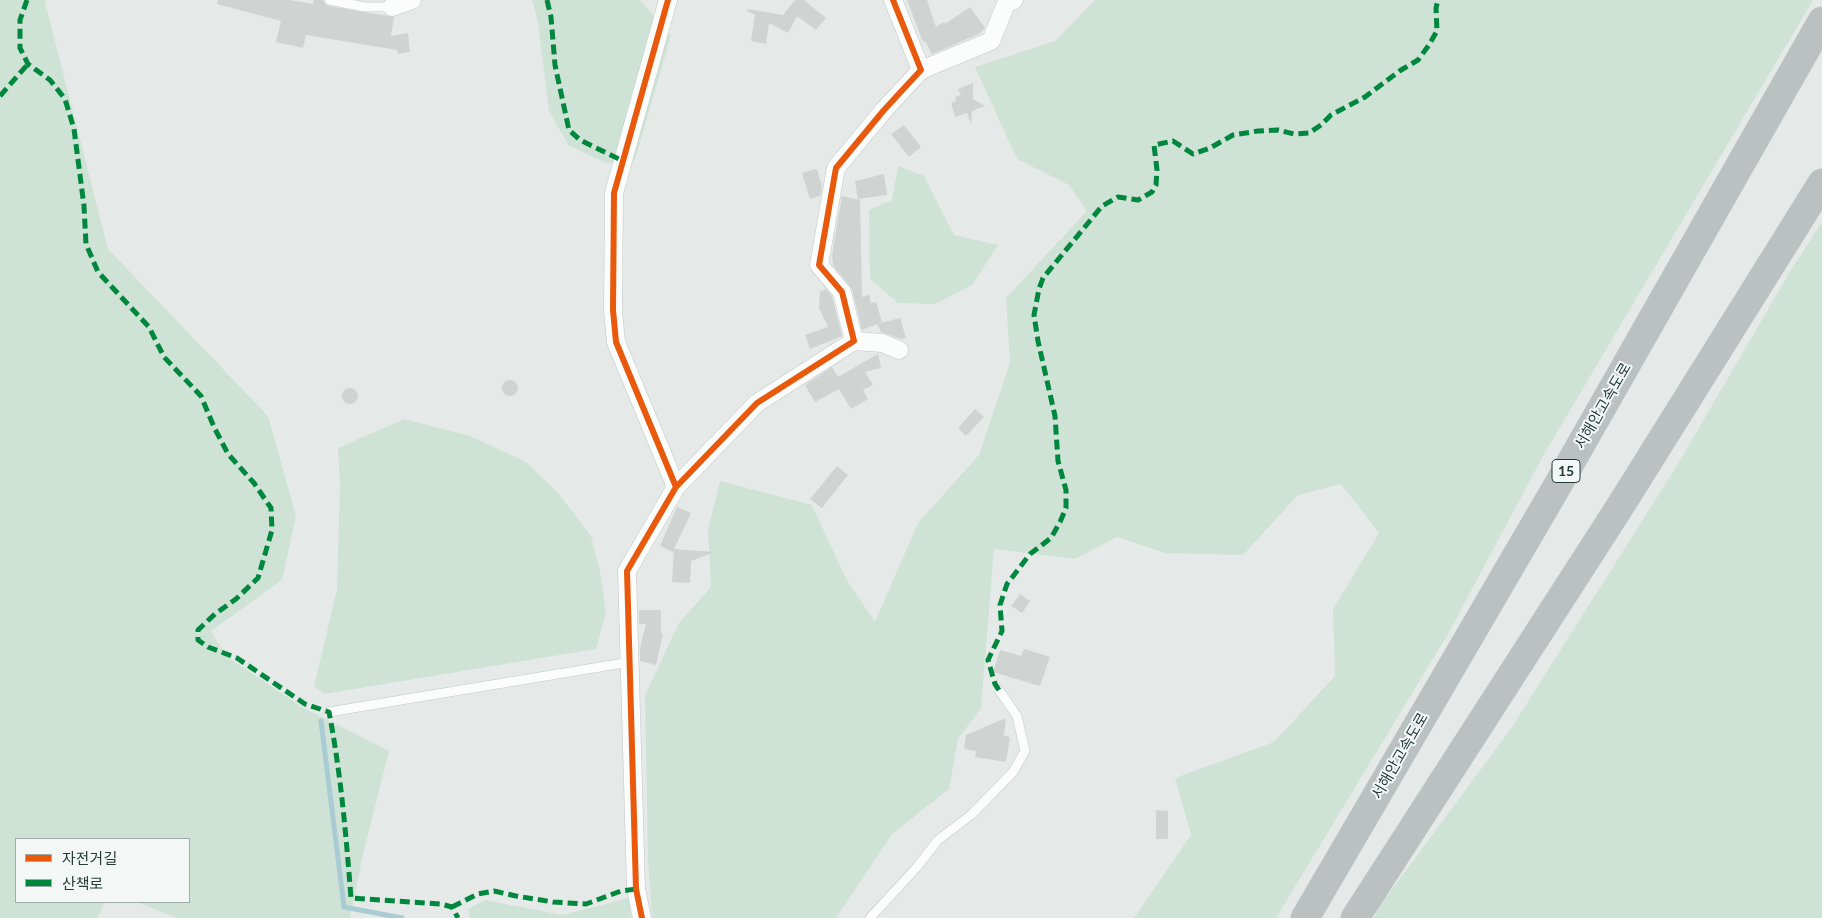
<!DOCTYPE html>
<meta charset="utf-8">
<style>
body{margin:0}
#map{position:relative;width:1822px;height:918px;overflow:hidden;background:#e5eae8;font-family:Lato,"Noto Sans KR",sans-serif}
canvas{display:block}
.legend{position:absolute;left:15px;top:838px;width:175px;height:65px;box-sizing:border-box;background:#f3f8f6;border:1px solid #a0aca9;margin:0;padding:6px 9px;list-style:none;font-size:15px;color:#243b36}
.legend li{display:flex;align-items:center;gap:10px;height:25px}
.legend b{width:25px;border:1px solid #a0aca9}
</style>
<div id="map">
<canvas width="1822" height="918"></canvas>
<ul class="legend">
<li><b style="height:6px;background:#e8590c"></b>자전거길</li>
<li><b style="height:6px;background:#00873e"></b>산책로</li>
</ul>
</div>
<script>
const g = document.querySelector('canvas').getContext('2d');
g.lineJoin = 'round';
function fillPath(path, color) {
  g.fillStyle = color;
  g.fill(path, 'evenodd');
}
function trace(path, color, width, dash) {
  g.strokeStyle = color;
  g.lineWidth = width;
  g.lineCap = dash ? 'butt' : 'round';
  g.setLineDash(dash || []);
  g.stroke(path);
}
function write(font, color, halo, rows, align = 'center') {
  g.font = font + ' Lato,"Noto Sans KR",sans-serif';
  g.lineWidth = 4;
  g.setLineDash([]);
  g.textBaseline = 'middle';
  g.strokeStyle = halo;
  g.fillStyle = color;
  for (const [text, x, y, turn = 0] of rows) {
    g.save();
    g.translate(x, y);
    g.rotate((+turn || 0) * Math.PI / 180);
    g.textAlign = isNaN(turn) ? turn : align;
    if (halo) g.strokeText(text, 0, 0);
    g.fillText(text, 0, 0);
    g.restore();
  }
}
fillPath(new Path2D(`
 M0,0H47L45,2L108,249L268,416L296,516L282,580L211,631L226,656L302,707L389,751L363,854L350,918H177L137,902H189V839H16V902H105L97,918H0Z
 M532,0H640L671,36L635,160L606,163L569,146L549,111L538,22Z
 M1095,0H1813L1543,456L1448,634L1276,918H1134L1191,835L1175,778L1274,742L1335,676L1333,609L1379,533L1341,484L1298,495L1243,555L1165,553L1117,537L1075,559L994,549L981,708L958,739L949,789L892,834L836,918H652L648,858L645,695L679,623L711,587L708,530L720,481L812,505L846,579L875,622L918,523L979,455L1010,363L1006,298L1087,211L1069,185L1017,159L975,67L1055,41Z
 M898,166L924,176L954,235L998,245L972,285L935,304L898,303L870,279L869,210L892,200Z
 M1822,222V918H1374L1381,904L1510,730L1676,467L1788,275Z
 M404,419L470,436L526,462L558,493L591,536L600,571L606,612L596,649L324,694L314,687L337,589L340,483L338,448Z
 M629,898L631,918H470L468,909L485,900L562,915Z`), '#cfe2d6');
trace(new Path2D(`
 M321,721L344,907L402,918`), '#a9ccd4', 5);
fillPath(new Path2D(`
 M218,0H290L313,4L314,0H323L325,4L328,6L394,17L391,36L408,33L410,52L398,54L397,50L306,35L303,48L276,42L281,21L217,4Z
 M795,0H806L805,1L826,18L816,30L797,16L788,33L769,23L766,44L751,41L755,15L747,11L748,9L783,15Z
 M907,0H927L936,27L944,22L945,24L970,7L985,28L979,34L932,54L925,41L923,42Z
 M973,83V99L985,106L972,111L971,124L967,113L955,117L951,103L956,101L955,97L961,95L958,89Z
 M904,125L921,147L909,157L891,134Z
 M817,169L822,186L820,196L810,199L802,173Z
 M884,174L887,195L858,199L855,181Z
 M842,196L860,200L862,297L869,295L871,303L876,302L882,322L862,330L852,289L833,265L832,255Z
 M826,289L832,297L842,336L810,349L805,335L828,327L819,308L820,292Z
 M900,318L906,338L901,339L881,332L877,324Z
 M878,354L881,368L865,372L873,385L863,390L868,399L851,409L839,389L815,402L805,385L832,367L838,377Z
 M502 388a8 8 0 1 1 16 0a8 8 0 1 1-16 0Z
 M342 396a8 8 0 1 1 16 0a8 8 0 1 1-16 0Z
 M975,409L984,417L966,436L958,428Z
 M837,466L848,475L822,508L810,499Z
 M677,507L691,513L674,549L715,552L691,561L690,583L672,582L674,550L673,552L660,546Z
 M1020,594L1030,601L1022,613L1011,606Z
 M639,610H661V634H663L656,665L640,661V648L646,624H639Z
 M1024,649L1050,657L1040,686L993,672L1000,650L1021,656Z
 M1006,718L1004,736L1010,737L1006,762L975,757L976,751L964,749L966,735Z
 M1156,810L1168,811V839H1156Z`), '#cfd3d2');
const lane = new Path2D(`
 M329,0L365,7H392
 M329,712L630,662
 M870,918L917,867L938,840L971,815L1013,772L1025,751L1017,716L999,690`);
const street = new Path2D(`
 M668,0L614,193L613,310L616,342L676,487
 M392,7L412,0
 M921,70L991,41L1006,4L1014,0
 M854,341L882,343L899,350
 M642,918L636,889L627,571L676,487L757,403L854,341L842,292L819,265L836,168L884,110L921,70L893,0`);
const highway = new Path2D(`
 M1305,918L1559,483L1822,21
 M1355,918L1621,505L1822,183`);
trace(lane, '#c2c7c5', 10);
trace(street, '#c2c7c5', 19);
trace(highway, '#c1c9c7', 29);
trace(lane, '#fbfcfc', 9);
trace(street, '#fbfcfc', 18);
trace(highway, '#bbc1c1', 28);
trace(new Path2D(`
 M27,0L20,20V48L28,64L50,80L65,99L74,129L84,206L86,244L98,272L149,327L164,357L201,396L214,427L228,454L254,483L271,508L272,530L258,578L236,599L215,614L198,630V640L208,647L237,658L305,704L329,712C341,774 346,835 351,898L441,904L452,907L458,918
 M547,0L551,17L555,65L569,130L580,140L623,161
 M0,96L28,64
 M999,690L995,684L988,660L1002,631L1000,605L1007,584L1030,554L1051,538L1060,522L1066,508V490L1058,461L1055,416L1038,341L1034,315L1039,289L1043,278L1102,206L1118,197L1138,200L1152,192L1156,185L1157,170L1154,145L1173,141L1193,154L1210,148L1233,135L1258,131L1278,130L1294,134L1309,133L1321,125L1331,115L1365,97L1401,70L1418,60L1429,45L1437,31L1436,8L1438,0
 M452,907L478,894L494,891L516,896L553,902L586,904L621,891L636,889`), '#00873e', 5, [10, 5]);
trace(new Path2D(`
 M668,0L614,193L613,310L616,342L676,487
 M642,918L636,889L627,571L676,487L757,403L854,341L842,292L819,265L836,168L884,110L921,70L893,0`), '#e8590c', 6);
for (const [x, y, w] of [
 [1566,471,28]
]) {
  const box = new Path2D();
  box.roundRect(x - w / 2, y - 11.5, w, 23, 4);
  g.fillStyle = '#f3f8f6';
  g.fill(box);
  trace(box, '#243b36', 1);
}
write('bold 14px', '#243b36', null, [
 ["15",1566,471]
]);
write('15px', '#243b36', '#f3f8f6', [
 ["서해안고속도로",1603,406,-60],
 ["서해안고속도로",1400,756,-60]
]);
</script>
